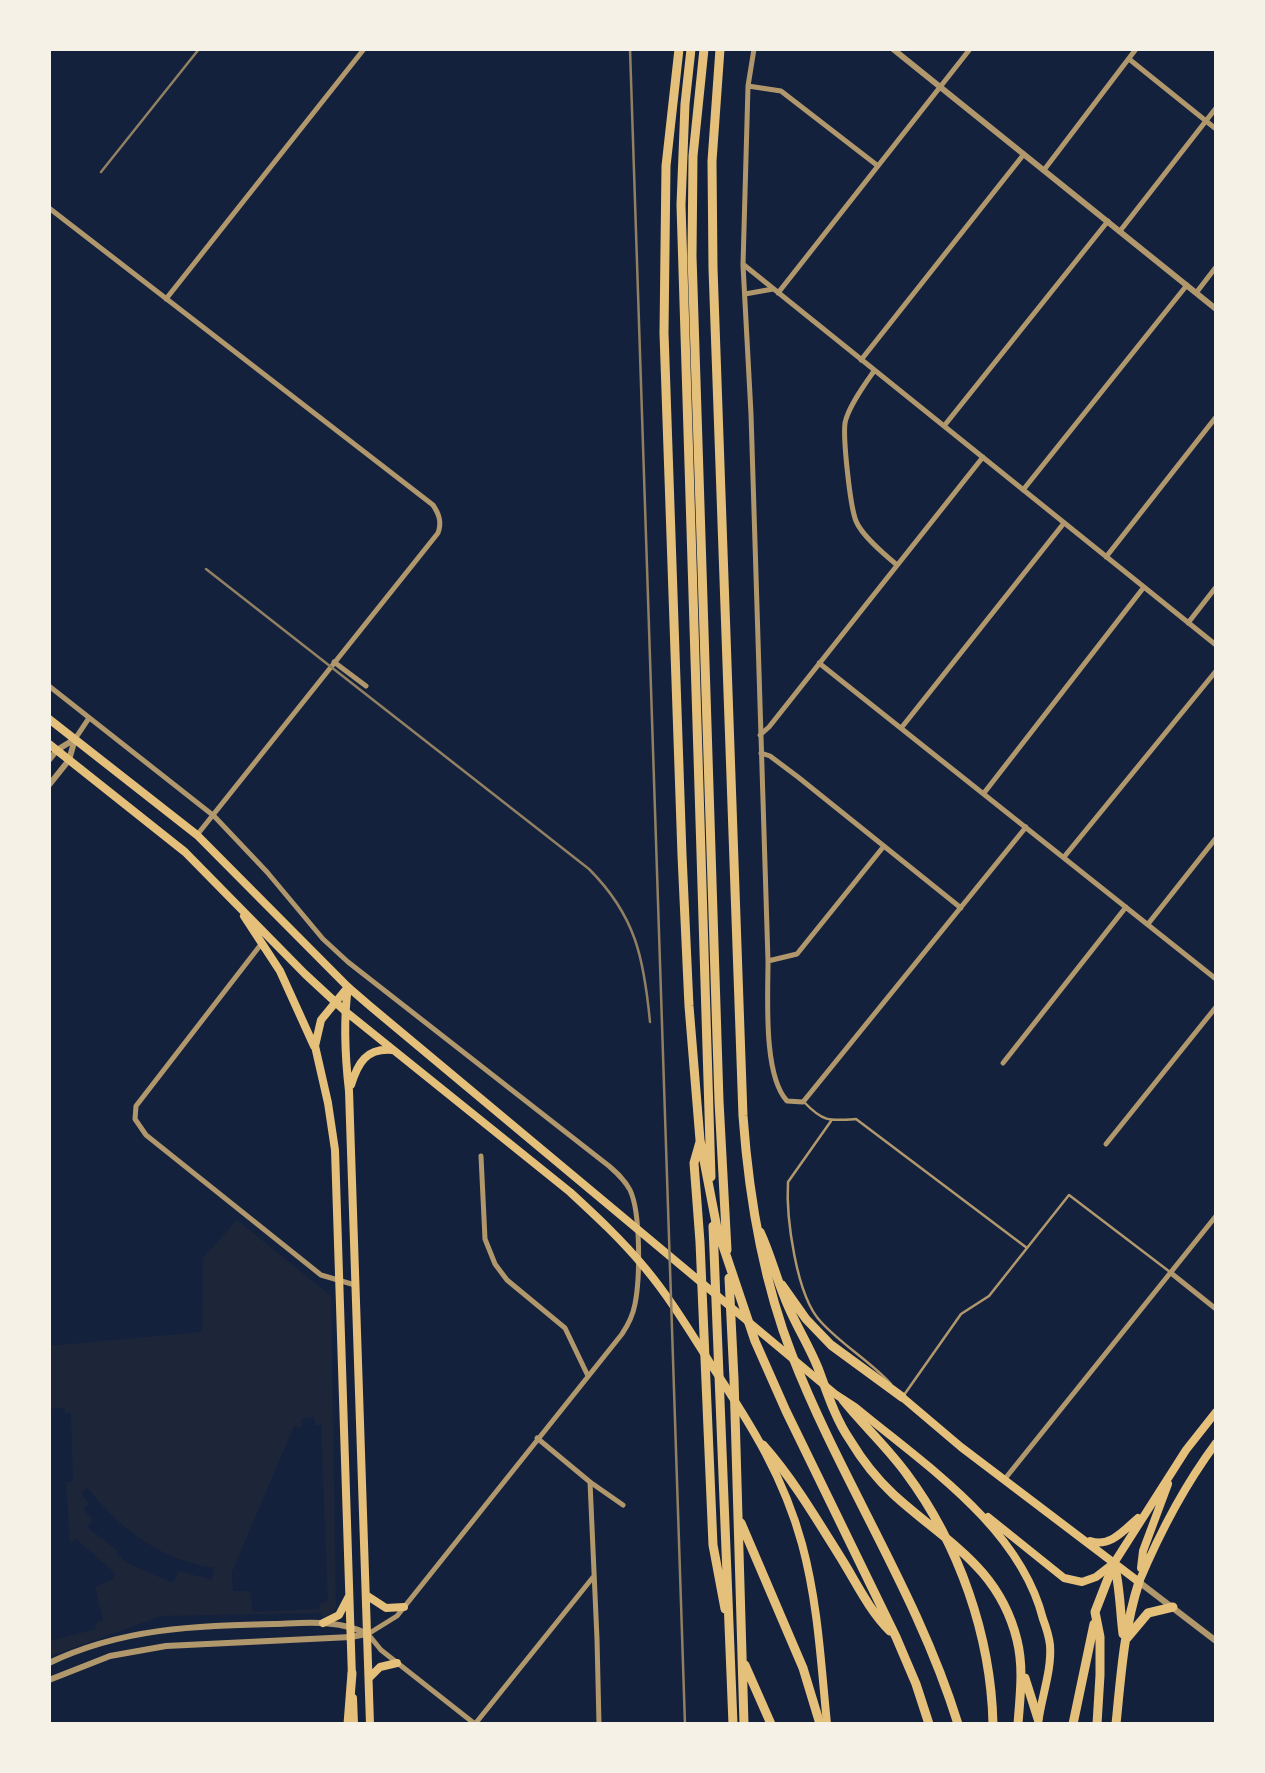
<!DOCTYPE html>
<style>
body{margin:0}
#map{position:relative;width:1265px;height:1773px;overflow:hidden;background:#14213d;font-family:Raleway,sans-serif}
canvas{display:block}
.frame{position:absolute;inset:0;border:51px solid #f6f1e7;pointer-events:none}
</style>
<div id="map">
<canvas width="1265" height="1773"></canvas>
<div class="frame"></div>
</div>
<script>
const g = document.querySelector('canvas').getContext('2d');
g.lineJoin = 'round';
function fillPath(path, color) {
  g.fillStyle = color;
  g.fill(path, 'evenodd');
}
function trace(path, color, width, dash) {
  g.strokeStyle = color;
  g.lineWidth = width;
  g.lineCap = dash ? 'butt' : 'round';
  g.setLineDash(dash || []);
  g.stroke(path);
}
fillPath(new Path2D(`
 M237,1220L331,1296L336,1609L327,1617L322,1616L321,1613L161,1616L49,1657V1641L96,1629L95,1623L103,1621L95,1587L112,1580L116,1574L76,1539L70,1544L66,1482L73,1481L71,1413H65L64,1408L49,1409V1346L202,1332L203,1258ZM314,1417L315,1425H321L328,1601L320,1603V1609L253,1612L250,1591H233L232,1572L294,1426L301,1428V1419ZM87,1487C119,1529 161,1560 214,1568L212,1580L179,1571L173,1583L127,1563L116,1553L118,1551L87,1527L93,1520L83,1509L89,1504L81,1493Z`), '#1d2539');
trace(new Path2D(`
 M804,1102C823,1122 829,1121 856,1119L1027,1248
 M831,1121L788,1182C786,1217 796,1296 821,1322C842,1345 870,1361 891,1384
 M904,1395L961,1314L989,1296L1069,1195L1170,1272`), '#b1986c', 2.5);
trace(new Path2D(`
 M754,49L748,86L743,265L751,414L768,961C768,997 763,1075 787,1101L803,1102L1026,827
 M1129,59L1216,129
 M748,86L781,91L878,166
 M1044,170L1136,49
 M49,208L433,505C439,514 442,522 438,533L197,835
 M1120,231L1216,108
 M744,265L1216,645
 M778,293L970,49
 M1196,293L1216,267
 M745,294L773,289
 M166,299L364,49
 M861,360L1024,154
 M874,371C865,384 848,407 845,423C843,439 850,506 856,521C862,536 885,555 897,565
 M944,426L1108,221
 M1023,490L1187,285
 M1106,557L1216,417
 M1188,623L1216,587
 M334,662L366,686
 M819,663L1216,979
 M49,686L214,816L267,872L323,939L348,962L609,1166C617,1173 625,1180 630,1190C641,1213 640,1279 635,1304C633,1315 628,1325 622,1334L397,1616L368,1634L381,1650L475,1724
 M902,727L1064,523
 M760,735L769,727L983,457
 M75,739L89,718
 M761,753L770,756L798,777L961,908
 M984,793L1144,587
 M1064,857L1216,671
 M1148,924L1216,838
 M262,943L136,1106L135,1119L146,1135L321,1275L355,1285
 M768,961L797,954L884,846
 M1003,1063L1126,907
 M1106,1144L1216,1007
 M481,1156L485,1239L495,1264L507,1280L565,1328L588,1376
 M1171,1273L1216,1309
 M537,1438L590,1482L623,1505
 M1004,1480L1216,1216
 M590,1482L597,1639L599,1724
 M475,1724L594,1576`), '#b1986c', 5);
trace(new Path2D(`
 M893,49L1216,309
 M49,760L57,750L75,739
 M49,785L69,760L75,739
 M1139,1582L1216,1641
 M49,1663C122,1628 194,1626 274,1624C306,1623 338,1619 368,1634
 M49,1680L110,1656L166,1646L351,1637L366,1634`), '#b1986c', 6);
trace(new Path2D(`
 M49,719L197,835L348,987L370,1006L835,1394L855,1407C925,1465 1020,1527 1043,1619C1046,1627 1049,1636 1050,1645C1052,1671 1041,1698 1038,1724
 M49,744L185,852L305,974L345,1011L570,1192C596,1216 622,1240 645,1268C671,1299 692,1335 714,1369C752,1426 784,1478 802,1544C818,1603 821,1664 827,1724
 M244,916L280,971L314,1046
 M348,987L321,1020L315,1046L328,1103L335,1150L352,1678
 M348,987C343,1022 345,1056 349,1091L370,1724
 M351,1085C358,1063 366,1048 392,1050
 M902,1397L961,1447L1139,1582
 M988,1517L1064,1578L1082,1582L1096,1577L1114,1563L1186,1450L1216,1412
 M1090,1541C1110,1548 1124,1530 1138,1518
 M1141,1568L1143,1551L1168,1484
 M1139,1582C1160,1532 1184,1486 1216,1443
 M366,1595L386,1608L404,1607
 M323,1623L339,1615L349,1596
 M369,1678L380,1667L397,1663
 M353,1698L354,1724`), '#e5c07b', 8);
trace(new Path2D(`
 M679,49L666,166L664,333L682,855L689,1006L700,1140L717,1228L755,1341L786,1411L896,1637L916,1684L929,1724
 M691,49L685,104L681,205L711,1177
 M704,49L693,156L692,256L719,1101L727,1250
 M720,49L712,161L713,268L743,1116C749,1198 762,1278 792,1355C841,1481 918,1594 958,1724
 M700,1142L694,1163L700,1242L713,1545L725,1609
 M713,1226L733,1724
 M760,1232C770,1253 775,1274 784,1296C793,1321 808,1343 818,1368C827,1392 835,1418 850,1440C862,1460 876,1478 893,1494C944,1541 999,1566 1017,1640C1024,1668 1020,1696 1018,1724
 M729,1278L734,1379L744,1724
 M782,1285L806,1319L831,1345L902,1397
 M843,1400C863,1425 887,1447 906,1473C959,1544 991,1636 993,1724
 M763,1445C794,1480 819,1523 844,1563C858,1586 870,1611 890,1631
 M741,1523L803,1668L820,1724
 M1114,1563C1120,1586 1120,1610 1123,1634
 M1127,1638L1148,1613L1173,1607
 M745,1665L771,1724
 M1025,1678L1038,1719
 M348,1724L352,1673
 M1073,1724L1094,1624
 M1097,1724L1100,1675V1637L1095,1612L1114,1563
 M1116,1724C1121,1675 1124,1628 1139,1582`), '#e5c07b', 9);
trace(new Path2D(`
 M630,49L685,1724
 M101,172L199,49
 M206,569L589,869C636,916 644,959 650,1022`), '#918062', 2.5);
</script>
